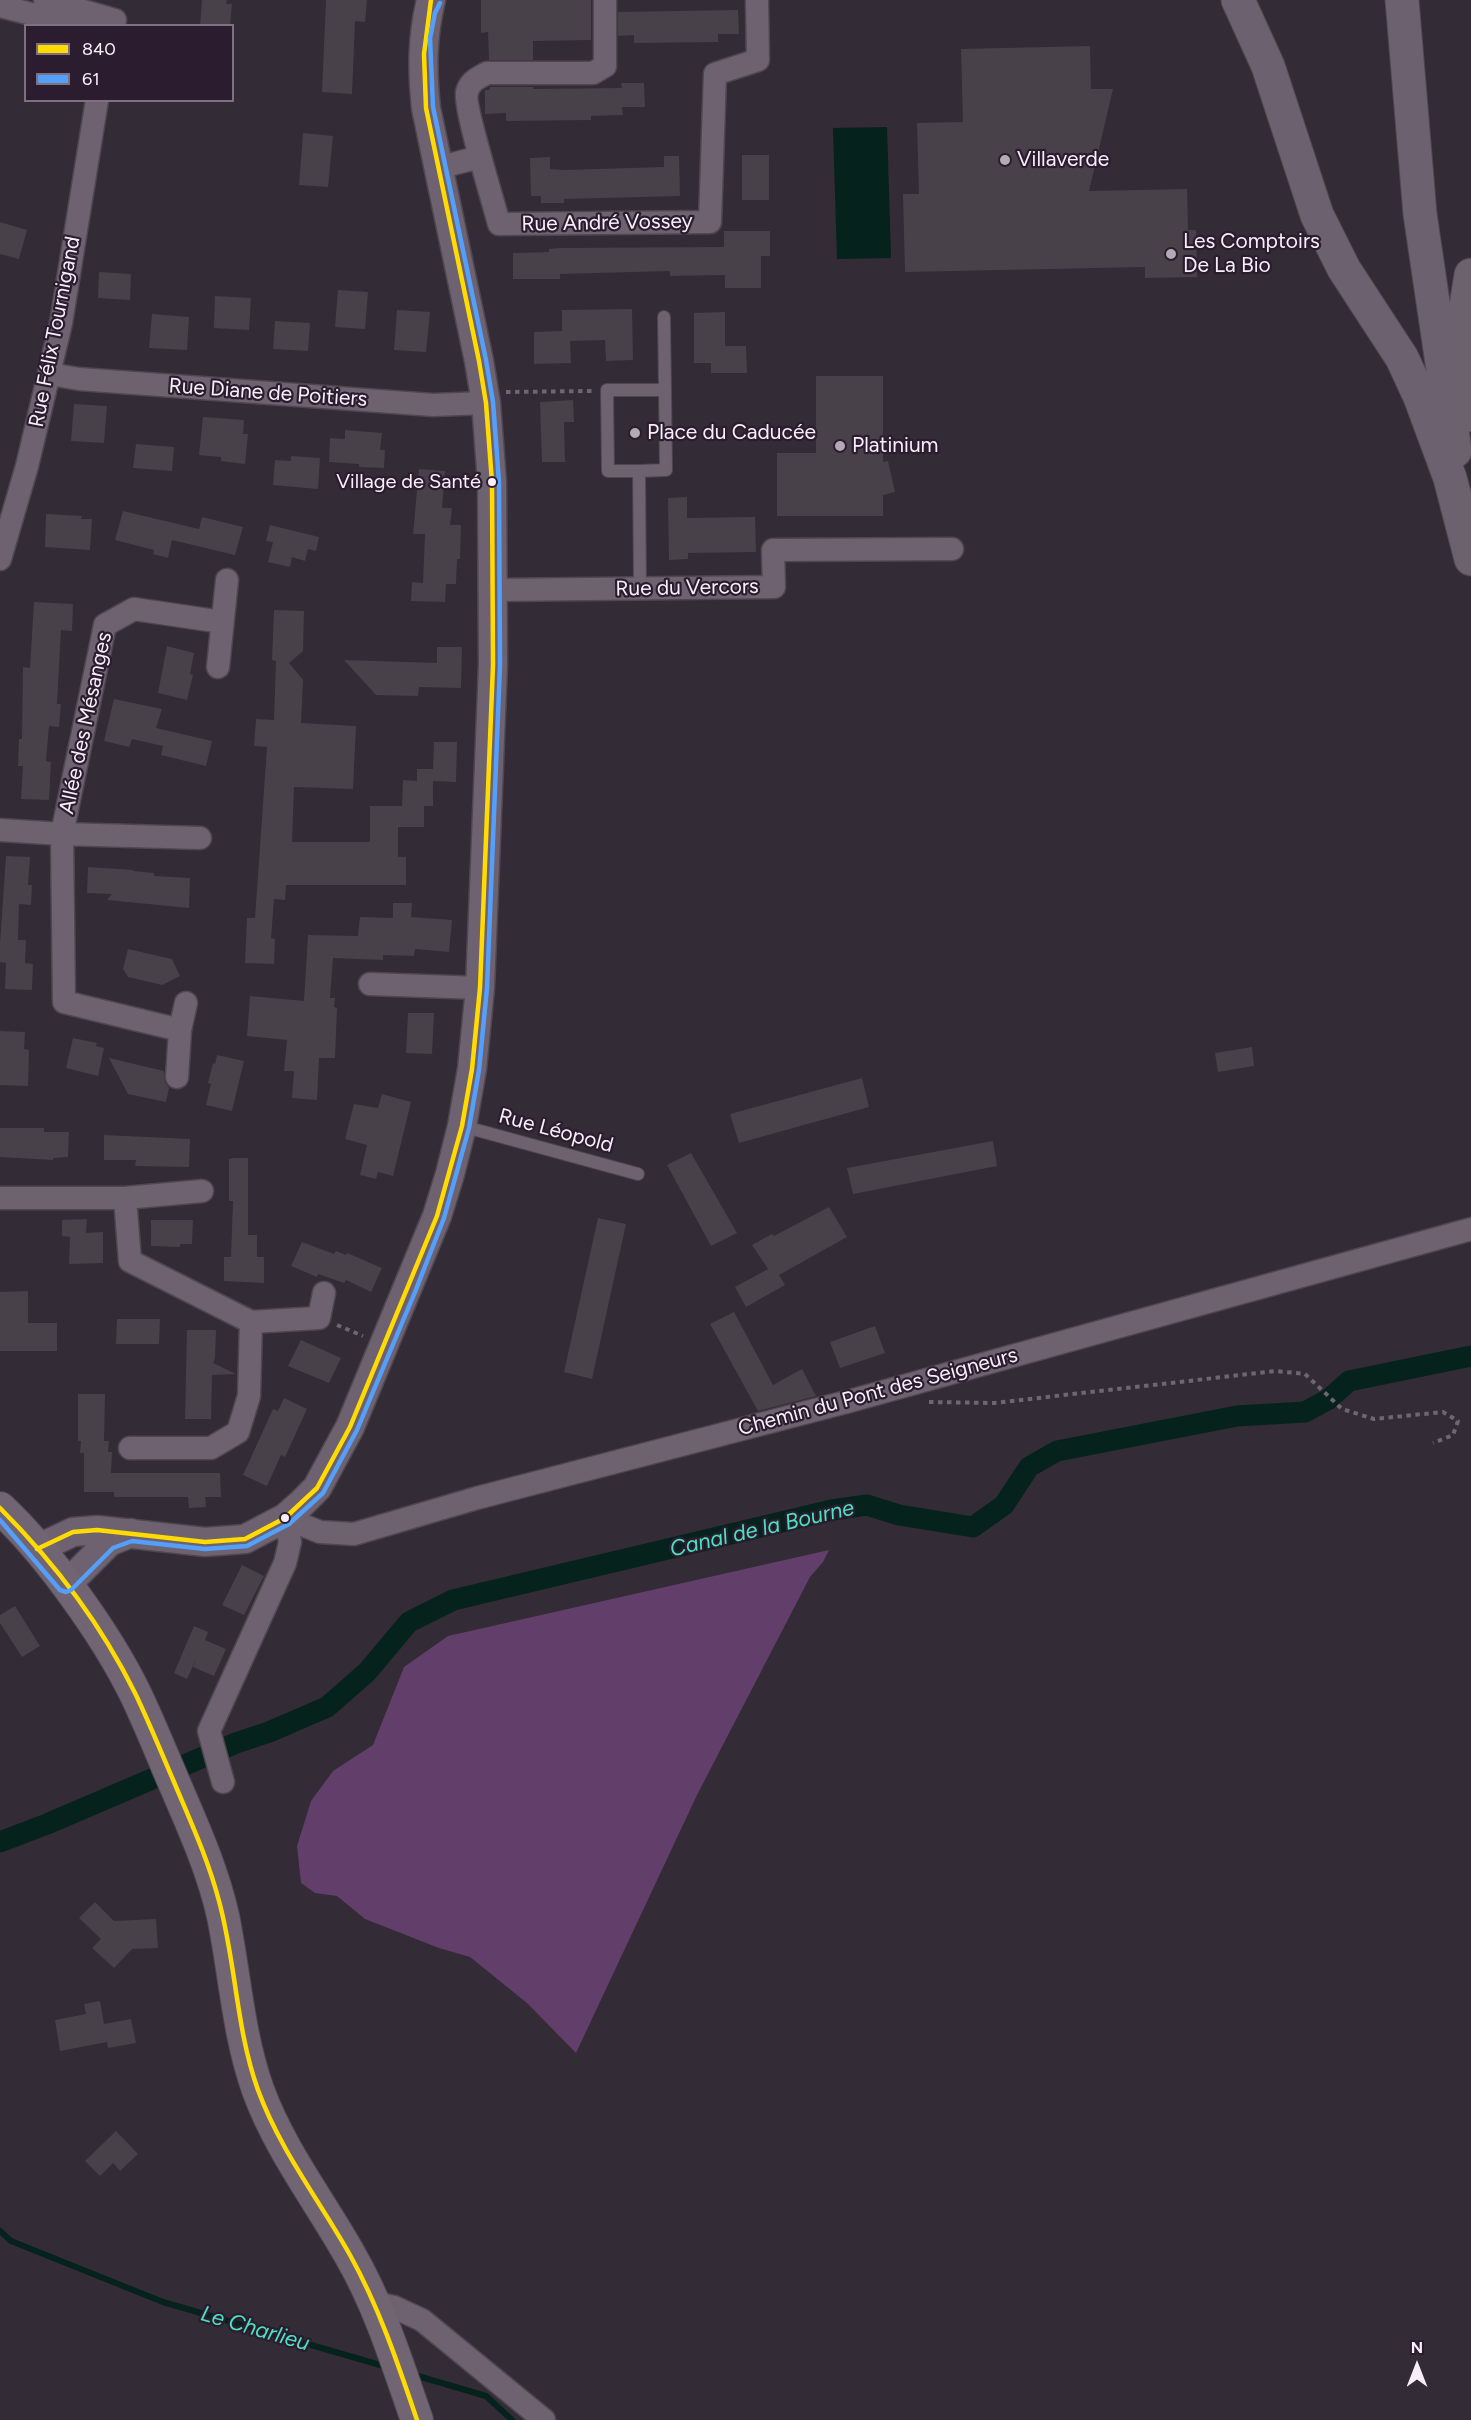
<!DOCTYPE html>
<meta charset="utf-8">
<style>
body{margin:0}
#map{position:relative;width:1471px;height:2420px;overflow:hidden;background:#332b35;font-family:Figtree,sans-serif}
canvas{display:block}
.legend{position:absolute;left:24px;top:24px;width:210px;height:78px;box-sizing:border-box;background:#2b1d2f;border:2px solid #7d7180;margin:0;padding:8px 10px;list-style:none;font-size:18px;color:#f8eefa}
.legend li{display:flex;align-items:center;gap:12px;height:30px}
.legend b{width:30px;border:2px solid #7d7180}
.north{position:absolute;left:1387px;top:2336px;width:60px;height:60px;-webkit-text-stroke:4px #2b1d2f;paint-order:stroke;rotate:0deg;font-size:16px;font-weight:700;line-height:24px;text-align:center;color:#f8eefa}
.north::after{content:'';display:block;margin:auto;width:21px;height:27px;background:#f8eefa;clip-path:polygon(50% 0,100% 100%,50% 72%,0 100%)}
</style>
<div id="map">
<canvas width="1471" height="2420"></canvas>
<ul class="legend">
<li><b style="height:8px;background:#ffdb01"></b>840</li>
<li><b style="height:8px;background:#539ff9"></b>61</li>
</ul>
<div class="north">N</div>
</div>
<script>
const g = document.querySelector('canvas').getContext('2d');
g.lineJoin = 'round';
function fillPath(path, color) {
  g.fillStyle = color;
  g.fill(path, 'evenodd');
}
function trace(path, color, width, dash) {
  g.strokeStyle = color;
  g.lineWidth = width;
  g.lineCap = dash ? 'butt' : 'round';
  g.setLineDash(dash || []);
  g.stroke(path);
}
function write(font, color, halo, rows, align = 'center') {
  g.font = font + ' Figtree,sans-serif';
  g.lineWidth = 4.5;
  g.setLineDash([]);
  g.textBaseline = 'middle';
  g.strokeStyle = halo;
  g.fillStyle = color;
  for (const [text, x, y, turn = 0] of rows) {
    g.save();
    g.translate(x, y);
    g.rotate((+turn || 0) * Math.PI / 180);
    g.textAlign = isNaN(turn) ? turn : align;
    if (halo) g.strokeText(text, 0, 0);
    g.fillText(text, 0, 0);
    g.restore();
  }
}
fillPath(new Path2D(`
 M829,1550L823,1562L810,1577L697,1795L576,2053L527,2003L470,1957L439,1948L365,1919L337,1896L315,1893L301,1883L297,1846L311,1801L333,1771L373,1745L404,1667L448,1636Z`), '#623e6b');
fillPath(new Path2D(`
 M887,127L891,258L837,259L833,128Z`), '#05221c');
trace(new Path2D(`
 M0,2231L11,2241L163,2302L387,2367
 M411,2374L486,2396L512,2420`), '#05221c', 6);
trace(new Path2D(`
 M0,1842L47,1824L236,1743L269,1732L327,1707L367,1672L409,1622L453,1600L832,1510L867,1505L899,1515L973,1527L1004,1505L1029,1467L1057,1451L1237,1416L1305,1412L1329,1399L1349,1381L1471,1356`), '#05221c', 21);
fillPath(new Path2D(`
 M202,0H227L226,4H232L230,26H200Z
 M326,0H367L365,22L355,21L352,94L322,92Z
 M481,0H591V40L533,41V60H489L488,32L481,33Z
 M738,10L739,34H718V42L634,43V35L618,36V12Z
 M1090,46L1091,89H1113L1089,191L1187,189L1188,230H1196L1197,277L1145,278V267L905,272L903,194H919L917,123L963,122L961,49Z
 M621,83H644L645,107H622L623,115L591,116V120L506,121V113L485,114V90H489L490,87H533V89L622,88Z
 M303,133L333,136L328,187L299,185Z
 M742,155H769V200H742Z
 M664,156H679L680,196L564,199V203H541V196H531L530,158L550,157V169L564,170L664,167Z
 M0,222L27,230L19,259L0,254Z
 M724,231H770V256H761V288H725V275L670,276V271L560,274V279H513V253L549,252V249L560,248L724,247Z
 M99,272L131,274L130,300L98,298Z
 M338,290L368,292L365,329L335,327Z
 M215,296L251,298L249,330L214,328Z
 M632,309L633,360L606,361L605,340L570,341L571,363L534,364V332L562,331V310Z
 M397,310L430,312L426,352L394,350Z
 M725,312V346H746L747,373H711V363H694V313Z
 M152,314L189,317L187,350L149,348Z
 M275,321L310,323L308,351L273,349Z
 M816,376H883V462L888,461L895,492L883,495V516H777V453H816Z
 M573,400L574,422H564L565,462H542L540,402Z
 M74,404L107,406L104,443L71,441Z
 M203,417L244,420L243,434H248L245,464L221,461V457L199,455Z
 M345,430L382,433L380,450H385L384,468L359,467V464L329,462L330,438L345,439Z
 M136,444L174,447L172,471L133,468Z
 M291,456L320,458L318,489L273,485L275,460L291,461Z
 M419,469L445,471L442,508H452L450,525H461L460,559H457L456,584H446L445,602L411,601L412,582L423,583L425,534H413Z
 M687,497V518L755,517L756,552L688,553V559L669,560L668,498Z
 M123,511L199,529L202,517L243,527L235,555L172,540L168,558L153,554L154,550L115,540Z
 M46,514L82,516L81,519H92L90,550L45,547Z
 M270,525L319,537L316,551L308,549L305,561L292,557L290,567L268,562L273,542L266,541Z
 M34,602L73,604L72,631L61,630L57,704H61L59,727L49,726L46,761L51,762L49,800L21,799L23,766H18L19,739H22L23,667L30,668Z
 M274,610L304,611L303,651L289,663L303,680L301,723L356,726L353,789L294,787L292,842H370V806H402L403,780L417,781V769H433L434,742H457L456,782L433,781V806H424V827H398V857H406V885H286L285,900L274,899L271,938L275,939L274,964L245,963L247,918H255L267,747L254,746L256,719L274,720L276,661L272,660Z
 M167,646L194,653L190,674L193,675L187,700L158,693Z
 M437,647H462L461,688L419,687L418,696L376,695L344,660L437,663Z
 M114,699L162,709L156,728L212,741L206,766L161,755L163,746L132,739L129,747L104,741Z
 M6,856L30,857L28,885H32L31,905L19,904L18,940H26L25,963L33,964L32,990L5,989L6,963L0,962V943Z
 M88,867L133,870V871L154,873V876L190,878L189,908L107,900L112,894L87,893Z
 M393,903H412L411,917L452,920L449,952L415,949L414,956L383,955V960L333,958L330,998H335L334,1007L337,1008L335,1058H319L317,1100L292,1098L294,1071H284L287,1040L247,1036L250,996L304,1001L308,935L358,936L360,917L393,918Z
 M128,949L172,959L180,976L162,985L128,977L123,969Z
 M408,1013H434L432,1054L406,1053Z
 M0,1031L25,1032L24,1049L29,1050L28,1086L0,1085Z
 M73,1038L97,1043L96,1046L104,1048L98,1076L66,1068Z
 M1252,1047L1254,1066L1218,1072L1215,1053Z
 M217,1055L244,1061L232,1111L206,1105L211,1084L208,1083L213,1063L215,1064Z
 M109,1058L164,1071L165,1082L169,1088L166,1102L128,1094Z
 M862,1078L869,1107L739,1143L730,1114Z
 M382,1094L411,1102L393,1176L378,1172L376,1179L360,1175L367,1145L345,1139L354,1104L378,1108Z
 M0,1128H44V1132H69L68,1157L53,1158V1160L0,1157Z
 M104,1135L190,1139L189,1167L135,1166L136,1160H104Z
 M993,1141L997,1166L853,1194L847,1168Z
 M691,1153L737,1233L711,1246L667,1165Z
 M234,1158H248V1235H257V1257H264V1283L224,1281V1257H231L233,1201H229V1159Z
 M829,1207L847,1237L779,1275L785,1285L746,1307L735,1287L768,1269L752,1245L772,1234L774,1236Z
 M598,1218L626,1224L592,1379L564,1372Z
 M87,1219L86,1233L103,1232V1263L69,1264L70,1237L62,1236V1220Z
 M151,1220H193L192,1244H180V1247L151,1246Z
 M302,1242L334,1254L336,1251L346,1255L347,1253L382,1268L371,1292L346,1280L344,1283L318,1274L317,1277L291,1266Z
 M28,1291V1323H57V1351H0V1292Z
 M734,1312L773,1385L802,1369L816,1396L758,1411L710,1324Z
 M117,1319H160L159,1344H116Z
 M875,1326L885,1353L840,1368L830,1342Z
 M187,1330H216L215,1358L213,1363L236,1374L212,1375L211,1419H185Z
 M301,1340L341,1358L329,1383L288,1366Z
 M78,1394H105L104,1441H109L108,1452H112L111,1473H220L221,1497H205L206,1507L189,1508L188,1497H114V1492H84V1453H80L81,1441H78Z
 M284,1398L307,1409L285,1457L281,1455L267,1486L243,1475L273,1409L278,1411Z
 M242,1565L264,1576L244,1615L222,1605Z
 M15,1606L40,1646L22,1657L0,1623V1615Z
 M194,1626L208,1632L205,1640L226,1649L214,1676L193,1667L196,1659L187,1679L174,1673Z
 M95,1902L114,1921L156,1919L158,1948L132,1949L114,1968L92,1948L101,1939L79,1918Z
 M100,2001L104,2024L131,2019L136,2043L108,2048L107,2042L60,2051L55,2020L86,2014L84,2004Z
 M116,2131L138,2154L120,2171L113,2163L100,2176L85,2161Z`), '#48414a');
const service = new Path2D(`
 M664,317L665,390
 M639,471H608L607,390H665L666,470L639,471L640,589
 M462,1126L638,1174`);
const minor = new Path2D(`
 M45,0L115,20
 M605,0V66L593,73H487C478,78 470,81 467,92C463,104 494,204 499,224L710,222L715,74L758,60L757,0
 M0,6L78,26
 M437,168L480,157
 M50,374L79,379L433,405L486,403
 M0,559L27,466L61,323L97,100
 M494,590L774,587L773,550L952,549
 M218,667L227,580
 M0,830L62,834L200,838
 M370,984L480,988
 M180,1030L64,1002L62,834L105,625L134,609L222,622
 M177,1077L180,1030L186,1003
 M0,1198H125L202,1191
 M125,1198L130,1261L251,1322
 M251,1322L319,1318L324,1293
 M130,1448H211L238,1432L249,1396L251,1322
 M285,1518L320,1532L354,1534L477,1498L850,1401L1471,1229
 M223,1782L209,1731L285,1563L290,1542L285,1518
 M375,2303L394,2307L422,2320L544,2420`);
const tertiary = new Path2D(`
 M37,1549L73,1532L97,1530L205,1542L245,1539L285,1518L302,1503L317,1488L350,1427L437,1216L450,1174L462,1126L472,1069L480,988L493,665L492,482L486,403L479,361L426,108C422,70 422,37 431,0
 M66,1585L109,1542L131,1533`);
const secondary = new Path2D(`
 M0,1508C48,1553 106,1634 135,1693C150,1724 162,1755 176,1787C194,1829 213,1871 223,1916C235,1974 238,2034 258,2090C280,2150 319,2200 350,2255C380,2307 397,2363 417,2420`);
const trunk = new Path2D(`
 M1238,0L1268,66L1317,215L1344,269L1402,358L1420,397L1450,478L1471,559
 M1402,0L1420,214L1455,451
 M1468,415L1465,312L1471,275`);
trace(service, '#4e4750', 14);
trace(minor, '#4e4750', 25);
trace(tertiary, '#4e4750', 31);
trace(secondary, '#4e4750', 34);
trace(trunk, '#4e4750', 35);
trace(new Path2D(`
 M506,392L592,391
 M337,1325L363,1336
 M929,1402L994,1403L1276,1371L1305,1374L1342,1409L1374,1419L1443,1412L1458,1421L1453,1435L1433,1443`), '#6f6671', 4, [4.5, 4.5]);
trace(service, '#6e6270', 12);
trace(minor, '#6e6270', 22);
trace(tertiary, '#6e6270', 28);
trace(secondary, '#716574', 32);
trace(trunk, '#6c616e', 33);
trace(new Path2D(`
 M0,1508C54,1562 101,1624 135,1693C149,1722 161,1752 174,1782C190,1820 208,1859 219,1901C236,1963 236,2029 258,2090C280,2150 319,2200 350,2255C379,2307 398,2364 417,2420
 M37,1549L73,1532L97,1530L205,1542L245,1539L285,1518L317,1488L350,1427L437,1216L462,1126L472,1069L480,988L493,665L492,482L486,403L479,361L426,108L424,54L431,0`), '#ffdb01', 4.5);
trace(new Path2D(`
 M0,1520L60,1590L66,1592L71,1590L113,1548L132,1541L205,1549L247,1546L289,1524L323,1493L357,1430L415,1292L444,1218L469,1128L479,1070L487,988L500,665L499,482L493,402L486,360L433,107L430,38L435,13L440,3`), '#539ff9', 4.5);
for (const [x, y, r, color] of [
 [1005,160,6,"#b3aab5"],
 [1171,254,6,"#b3aab5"],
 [635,433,6,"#b3aab5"],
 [840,446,6,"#b3aab5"],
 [492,482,5,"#f8eefa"],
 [285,1518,5,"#f8eefa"]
]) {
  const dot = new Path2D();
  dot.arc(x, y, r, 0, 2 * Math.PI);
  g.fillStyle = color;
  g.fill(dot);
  trace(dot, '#2b1d2f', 2);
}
write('20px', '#f8eefa', '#2b1d2f', [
 ["Village de Santé",481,482]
], 'right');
write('21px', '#f8eefa', '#2b1d2f', [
 ["Villaverde",1017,160],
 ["Les Comptoirs",1183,242],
 ["De La Bio",1183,266],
 ["Place du Caducée",647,433],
 ["Platinium",852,446]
], 'left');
write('21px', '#f8eefa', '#2b1d2f', [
 ["Rue André Vossey",607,223,-1],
 ["Rue Félix Tournigand",55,332,-79],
 ["Rue Diane de Poitiers",268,393,4],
 ["Rue du Vercors",687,588,-1],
 ["Allée des Mésanges",86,723,-78],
 ["Rue Léopold",556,1131,15],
 ["Chemin du Pont des Seigneurs",878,1392,-15]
]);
write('italic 22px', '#4be1c1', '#2b1d2f', [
 ["Canal de la Bourne",762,1529,-13],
 ["Le Charlieu",255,2329,16]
]);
</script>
